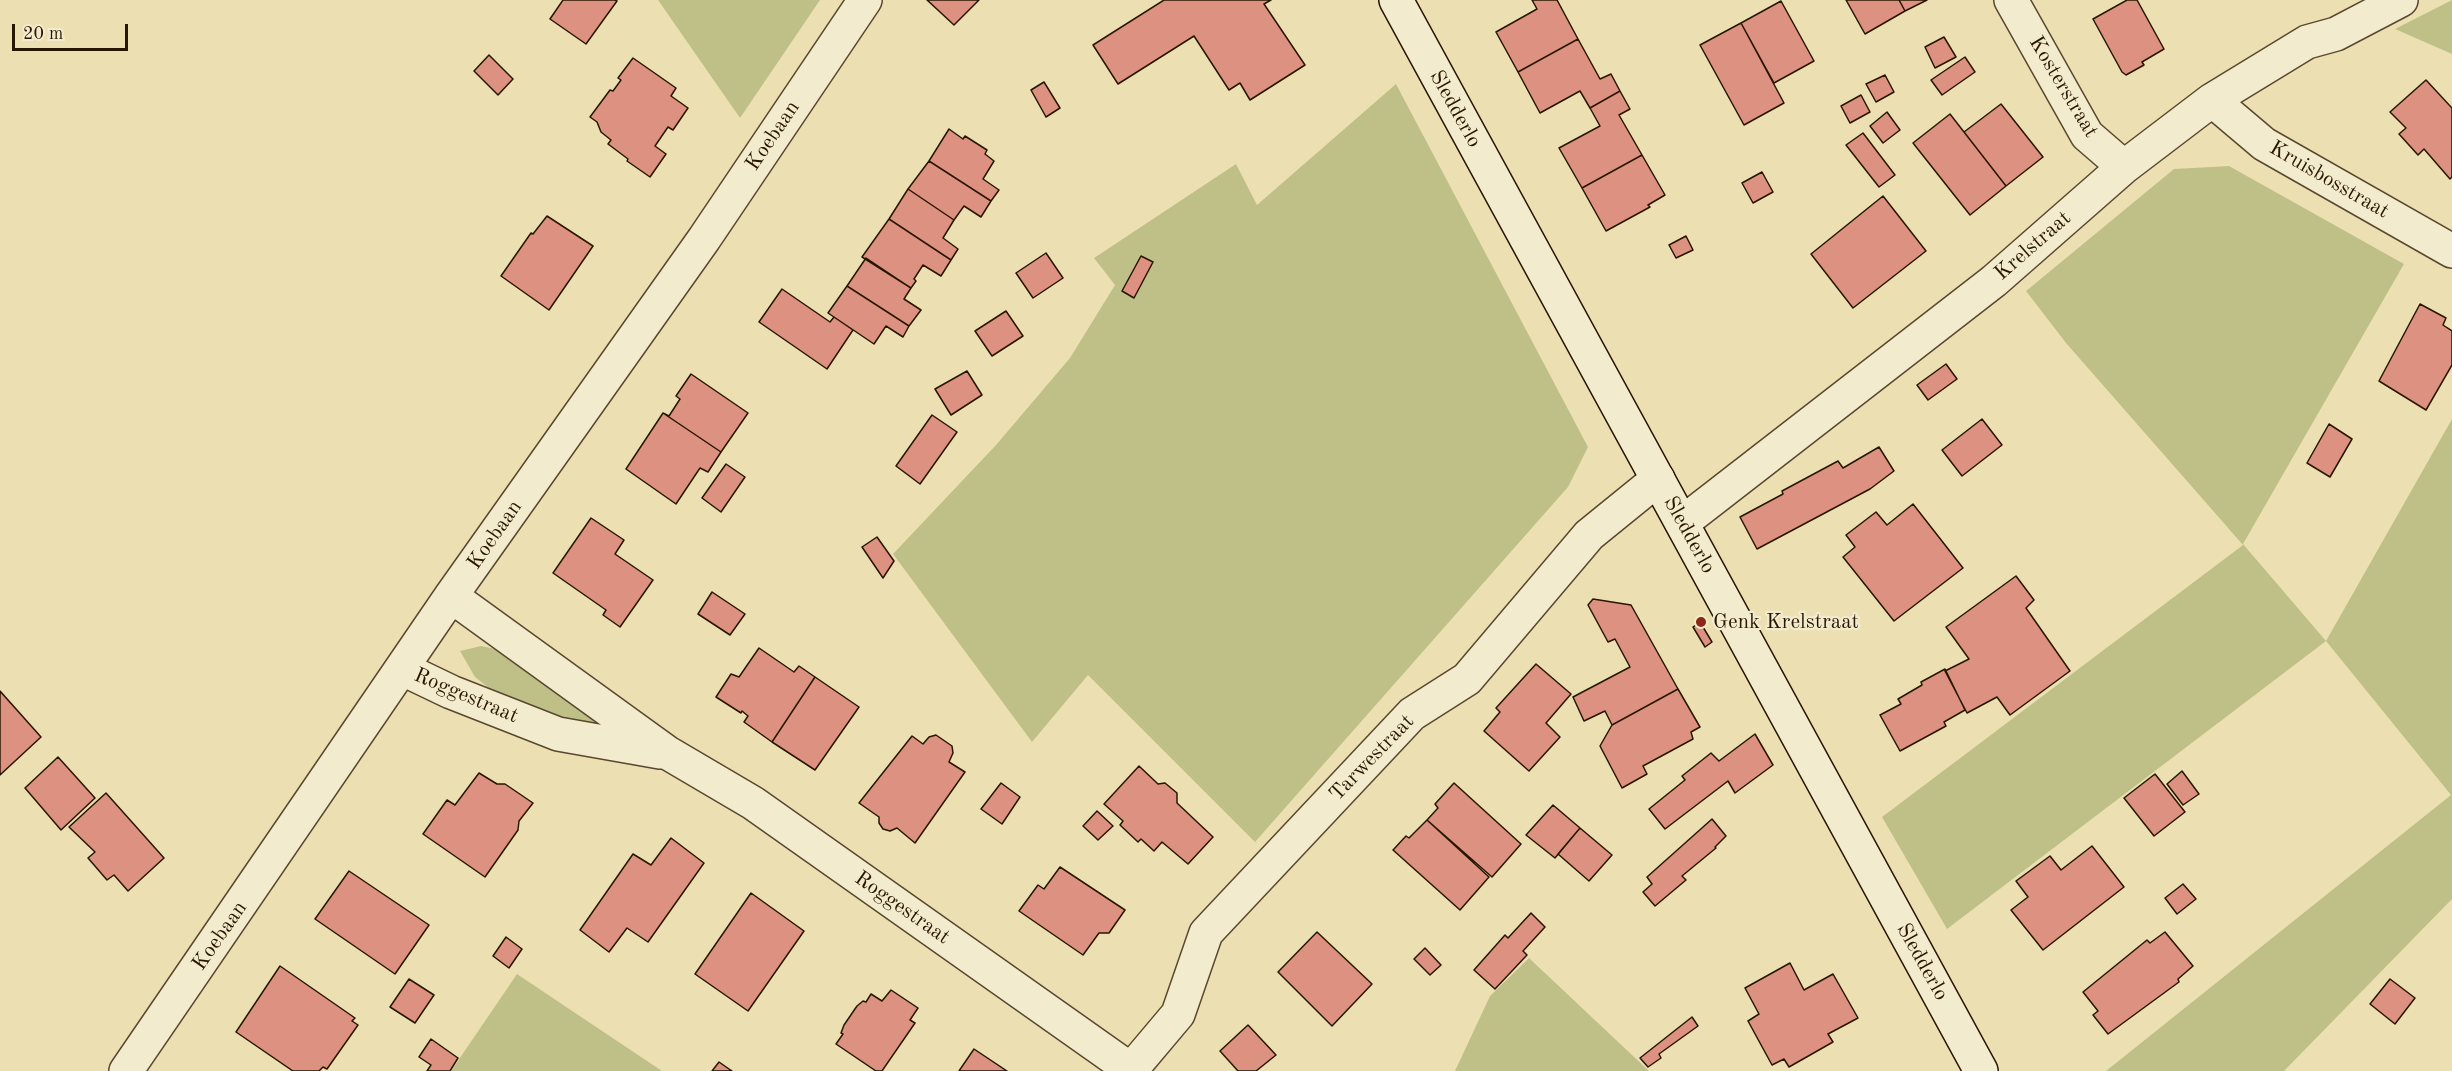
<!DOCTYPE html>
<style>
body{margin:0}
#map{position:relative;width:2452px;height:1071px;overflow:hidden;background:#ece0b3;font-family:"Old Standard TT",serif}
canvas{display:block}
.scale{position:absolute;left:12px;top:24px;width:116px;height:27px;box-sizing:border-box;border:3px solid #281601;border-top:0;padding-left:8px;font-size:18px;line-height:21px;white-space:nowrap;color:#281601;-webkit-text-stroke:4px #f3ebce;paint-order:stroke}
</style>
<div id="map">
<canvas width="2452" height="1071"></canvas>
<div class="scale">20 m</div>
</div>
<script>
const g = document.querySelector('canvas').getContext('2d');
g.lineJoin = 'round';
function fillPath(path, color) {
  g.fillStyle = color;
  g.fill(path, 'evenodd');
}
function trace(path, color, width, dash) {
  g.strokeStyle = color;
  g.lineWidth = width;
  g.lineCap = dash ? 'butt' : 'round';
  g.setLineDash(dash || []);
  g.stroke(path);
}
function write(font, color, halo, rows, align = 'center') {
  g.font = font + ' "Old Standard TT",serif';
  g.lineWidth = 4.5;
  g.setLineDash([]);
  g.textBaseline = 'middle';
  g.strokeStyle = halo;
  g.fillStyle = color;
  for (const [text, x, y, turn = 0] of rows) {
    g.save();
    g.translate(x, y);
    g.rotate((+turn || 0) * Math.PI / 180);
    g.textAlign = isNaN(turn) ? turn : align;
    if (halo) g.strokeText(text, 0, 0);
    g.fillText(text, 0, 0);
    g.restore();
  }
}
fillPath(new Path2D(`
 M658,0H820L740,118Z
 M2452,0V54L2395,29Z
 M1396,84L1588,447L1568,487L1255,842L1088,675L1032,742L893,554L996,445L1070,358L1115,285L1094,258L1236,164L1257,205Z
 M2229,166L2404,264L2243,544L2326,641L2452,419V899L2284,1071H2106L2451,795L2326,641L1947,929L1882,817L2243,545L2066,343L2026,291L2174,169Z
 M481,646L500,650L588,712L596,722L588,727L504,700L475,677L460,651Z
 M1529,958L1649,1071H1455L1490,996Z
 M517,974L662,1071H451Z`), '#bfc088');
const building = new Path2D(`
 M563,0H615L617,1L586,44L550,19Z
 M927,0H979L954,25Z
 M1164,0H1271L1264,4L1305,65L1250,100L1240,83L1229,90L1194,36L1118,84L1093,45Z
 M1532,0H1557L1578,39L1518,72L1496,32L1537,9Z
 M1846,0H1899L1905,11L1865,34Z
 M1899,0H1927L1905,11Z
 M2127,0H2137L2164,49L2142,62L2144,65L2126,75L2122,72L2093,19Z
 M1781,1L1814,61L1774,83L1741,23Z
 M1741,23L1784,103L1744,125L1700,45Z
 M1944,37L1956,57L1935,68L1925,47Z
 M1578,39L1600,79L1611,74L1620,91L1590,108L1580,91L1540,113L1518,72Z
 M489,55L513,79L498,95L474,71Z
 M1965,57L1975,72L1942,95L1931,80Z
 M633,58L676,88L671,96L688,108L673,130L668,127L655,146L666,154L650,177L627,161L628,159L608,144L611,140L601,132L597,122L590,117L610,90L613,91L621,80L618,78Z
 M1885,75L1894,92L1876,102L1866,84Z
 M2426,80L2452,108V177L2450,179L2424,149L2418,155L2399,134L2406,128L2390,112Z
 M1044,82L1060,108L1046,117L1031,90Z
 M1620,91L1630,109L1619,115L1642,155L1582,188L1559,148L1600,126L1590,108Z
 M1861,95L1870,112L1850,123L1841,106Z
 M2001,104L2043,157L2006,186L1964,132Z
 M1887,112L1900,130L1883,143L1870,126Z
 M1950,114L2006,186L1970,215L1913,143Z
 M949,129L963,139L965,136L987,150L985,154L994,161L983,179L999,190L991,201L929,161Z
 M1863,133L1895,175L1879,187L1846,145Z
 M1642,155L1665,195L1648,205L1650,207L1606,231L1582,188Z
 M929,161L991,201L981,217L964,206L954,220L908,189Z
 M1762,172L1773,192L1753,203L1742,183Z
 M908,189L954,220L943,238L958,249L951,260L889,219Z
 M1883,196L1926,251L1853,308L1811,254Z
 M547,216L593,246L549,310L501,276L531,233L533,234Z
 M889,219L951,260L941,276L923,265L914,279L916,281L911,288L862,257Z
 M1686,236L1693,250L1676,258L1669,245Z
 M1046,253L1063,278L1033,298L1016,273Z
 M1141,256L1153,262L1134,298L1122,291Z
 M866,258L911,288L904,299L921,310L909,326L847,286Z
 M847,286L909,326L903,337L886,326L874,344L828,313Z
 M782,289L830,322L834,317L853,330L827,369L759,322Z
 M2420,304L2446,318L2443,325L2452,331V365L2426,410L2379,381Z
 M1006,311L1023,336L992,356L975,331Z
 M1946,364L1957,379L1928,400L1917,385Z
 M967,371L982,395L951,415L935,389Z
 M691,374L748,413L721,452L663,413L669,416L680,399L676,396Z
 M663,413L721,452L708,472L700,468L676,504L626,469Z
 M932,415L957,432L920,484L896,466Z
 M1982,419L2002,445L1962,476L1942,450Z
 M2329,424L2352,439L2330,477L2307,463Z
 M1879,447L1894,471L1870,489L1757,549L1740,517L1783,494L1782,491L1838,461L1843,468Z
 M726,464L745,477L721,512L702,498Z
 M1913,504L1963,568L1894,621L1843,557L1855,547L1846,535L1876,512L1887,525Z
 M591,518L624,540L615,554L653,580L620,627L603,615L606,610L553,573Z
 M877,537L894,561L883,578L862,547Z
 M2016,576L2034,600L2026,608L2070,671L2010,715L1997,697L1967,713L1945,671L1969,659L1946,627Z
 M712,592L745,614L730,635L698,614Z
 M1593,599L1631,605L1678,689L1612,725L1605,711L1584,721L1573,697L1630,667L1615,639L1608,642L1588,605Z
 M1700,622L1712,642L1705,647L1693,627Z
 M759,648L794,672L799,666L815,677L772,742L744,722L748,716L742,711L741,713L716,697L731,674L739,677Z
 M1536,664L1571,694L1546,723L1560,737L1529,771L1484,731L1500,712L1496,708Z
 M1945,669L1965,710L1944,722L1946,726L1900,751L1880,715L1901,704L1898,699L1922,685L1921,682Z
 M815,677L859,707L815,770L772,742Z
 M1678,689L1700,727L1691,732L1693,739L1643,766L1647,774L1622,788L1600,746L1612,725Z
 M0,691L41,737L0,775Z
 M1755,734L1773,765L1735,793L1728,781L1665,829L1649,809L1685,780L1682,776L1711,753L1719,761Z
 M936,735L952,746L953,753L949,762L965,772L915,843L897,828L890,831L883,829L879,823V817L859,803L912,736L923,744L929,737Z
 M58,757L95,798L61,830L25,788Z
 M1139,766L1158,784L1165,783L1177,793V803L1213,837L1188,864L1162,842L1154,851L1141,839L1138,842L1120,825L1123,821L1104,804Z
 M2182,771L2199,794L2183,805L2167,784Z
 M479,773L497,784H505L533,803L519,821L518,830L485,877L423,834L447,800L455,805Z
 M2155,774L2185,812L2154,836L2124,798Z
 M1001,783L1020,797L1002,824L981,809Z
 M1454,783L1521,844L1492,877L1427,820L1438,808L1435,804Z
 M106,793L164,858L128,891L114,875L107,880L88,858L95,852L69,827Z
 M1553,805L1580,828L1555,858L1526,835Z
 M1097,811L1113,826L1098,840L1083,826Z
 M1712,819L1726,836L1715,847L1716,848L1682,876L1686,880L1655,906L1643,892L1652,884L1647,877Z
 M1427,820L1489,877L1460,910L1393,850L1406,836L1409,838Z
 M1580,828L1612,855L1589,881L1558,854Z
 M671,838L704,863L648,942L627,928L609,952L580,930L633,854L651,865Z
 M2092,846L2124,887L2043,950L2011,910L2028,897L2016,881L2050,856L2061,870Z
 M1060,867L1125,910L1109,933H1099L1083,955L1019,911L1038,885L1044,889Z
 M349,871L429,925L395,974L315,919Z
 M2183,884L2196,899L2177,914L2165,898Z
 M751,893L804,931L748,1011L695,974Z
 M1531,913L1545,927L1523,951L1527,955L1495,989L1474,970L1505,935L1508,938Z
 M1317,932L1372,984L1332,1026L1278,972Z
 M2165,932L2193,966L2178,979L2179,982L2108,1034L2093,1015L2098,1011L2083,992L2147,940L2150,943Z
 M506,937L522,949L509,968L493,956Z
 M1425,948L1441,965L1430,975L1414,959Z
 M1790,963L1804,990L1833,974L1858,1018L1828,1034L1833,1042L1789,1067L1784,1059L1772,1065L1748,1021L1759,1014L1745,988Z
 M280,966L355,1018L352,1021L358,1025L327,1069L323,1067L319,1071H293L236,1032Z
 M409,979L434,995L415,1023L390,1007Z
 M2390,979L2415,998L2395,1024L2370,1004Z
 M891,990L918,1008L910,1020L915,1023L882,1071H876L836,1044L843,1034L841,1033L844,1025L857,1006L863,1001L866,1002L871,994L882,1001Z
 M1692,1017L1698,1026L1659,1054L1661,1058L1648,1067L1640,1058Z
 M1248,1025L1276,1055L1256,1071H1238L1220,1051Z
 M431,1039L458,1058L450,1071H427L431,1065L419,1057Z
 M974,1049L1007,1071H959Z
 M719,1062L732,1071H712Z`);
fillPath(building, '#dd9180');
trace(building, '#281601', 1.5);
const street = new Path2D(`
 M2011,0L2087,135L2124,167
 M2212,100L2264,144L2452,251
 M1682,523L1994,281L2124,167L2212,100L2307,42L2336,34L2401,0
 M451,596L668,753L753,803L1131,1070
 M403,669L451,692L558,734L660,752
 M126,1071L451,596L704,239L865,0
 M1130,1071L1178,1014L1206,933L1412,714L1467,679L1589,535L1658,479`);
const secondary = new Path2D(`
 M1396,0L1981,1071`);
trace(street, '#59482e', 36);
trace(secondary, '#281601', 36);
trace(street, '#f3ebce', 33);
trace(secondary, '#f3ebce', 33);
for (const [x, y, r, color] of [
 [1701,622,6,"#8f2418"]
]) {
  const dot = new Path2D();
  dot.arc(x, y, r, 0, 2 * Math.PI);
  g.fillStyle = color;
  g.fill(dot);
  trace(dot, '#f3ebce', 2);
}
write('21px', '#281601', '#f3ebce', [
 ["Kosterstraat",2063,87,59],
 ["Sledderlo",1455,109,61],
 ["Koebaan",773,136,-56],
 ["Kruisbosstraat",2329,180,30],
 ["Krelstraat",2033,246,-41],
 ["Koebaan",495,535,-55],
 ["Sledderlo",1689,535,61],
 ["Roggestraat",466,696,23],
 ["Tarwestraat",1372,758,-46],
 ["Roggestraat",902,908,35],
 ["Koebaan",220,936,-55],
 ["Sledderlo",1922,962,61]
]);
write('21px', '#281601', '#f3ebce', [
 ["Genk Krelstraat",1713,622]
], 'left');
</script>
